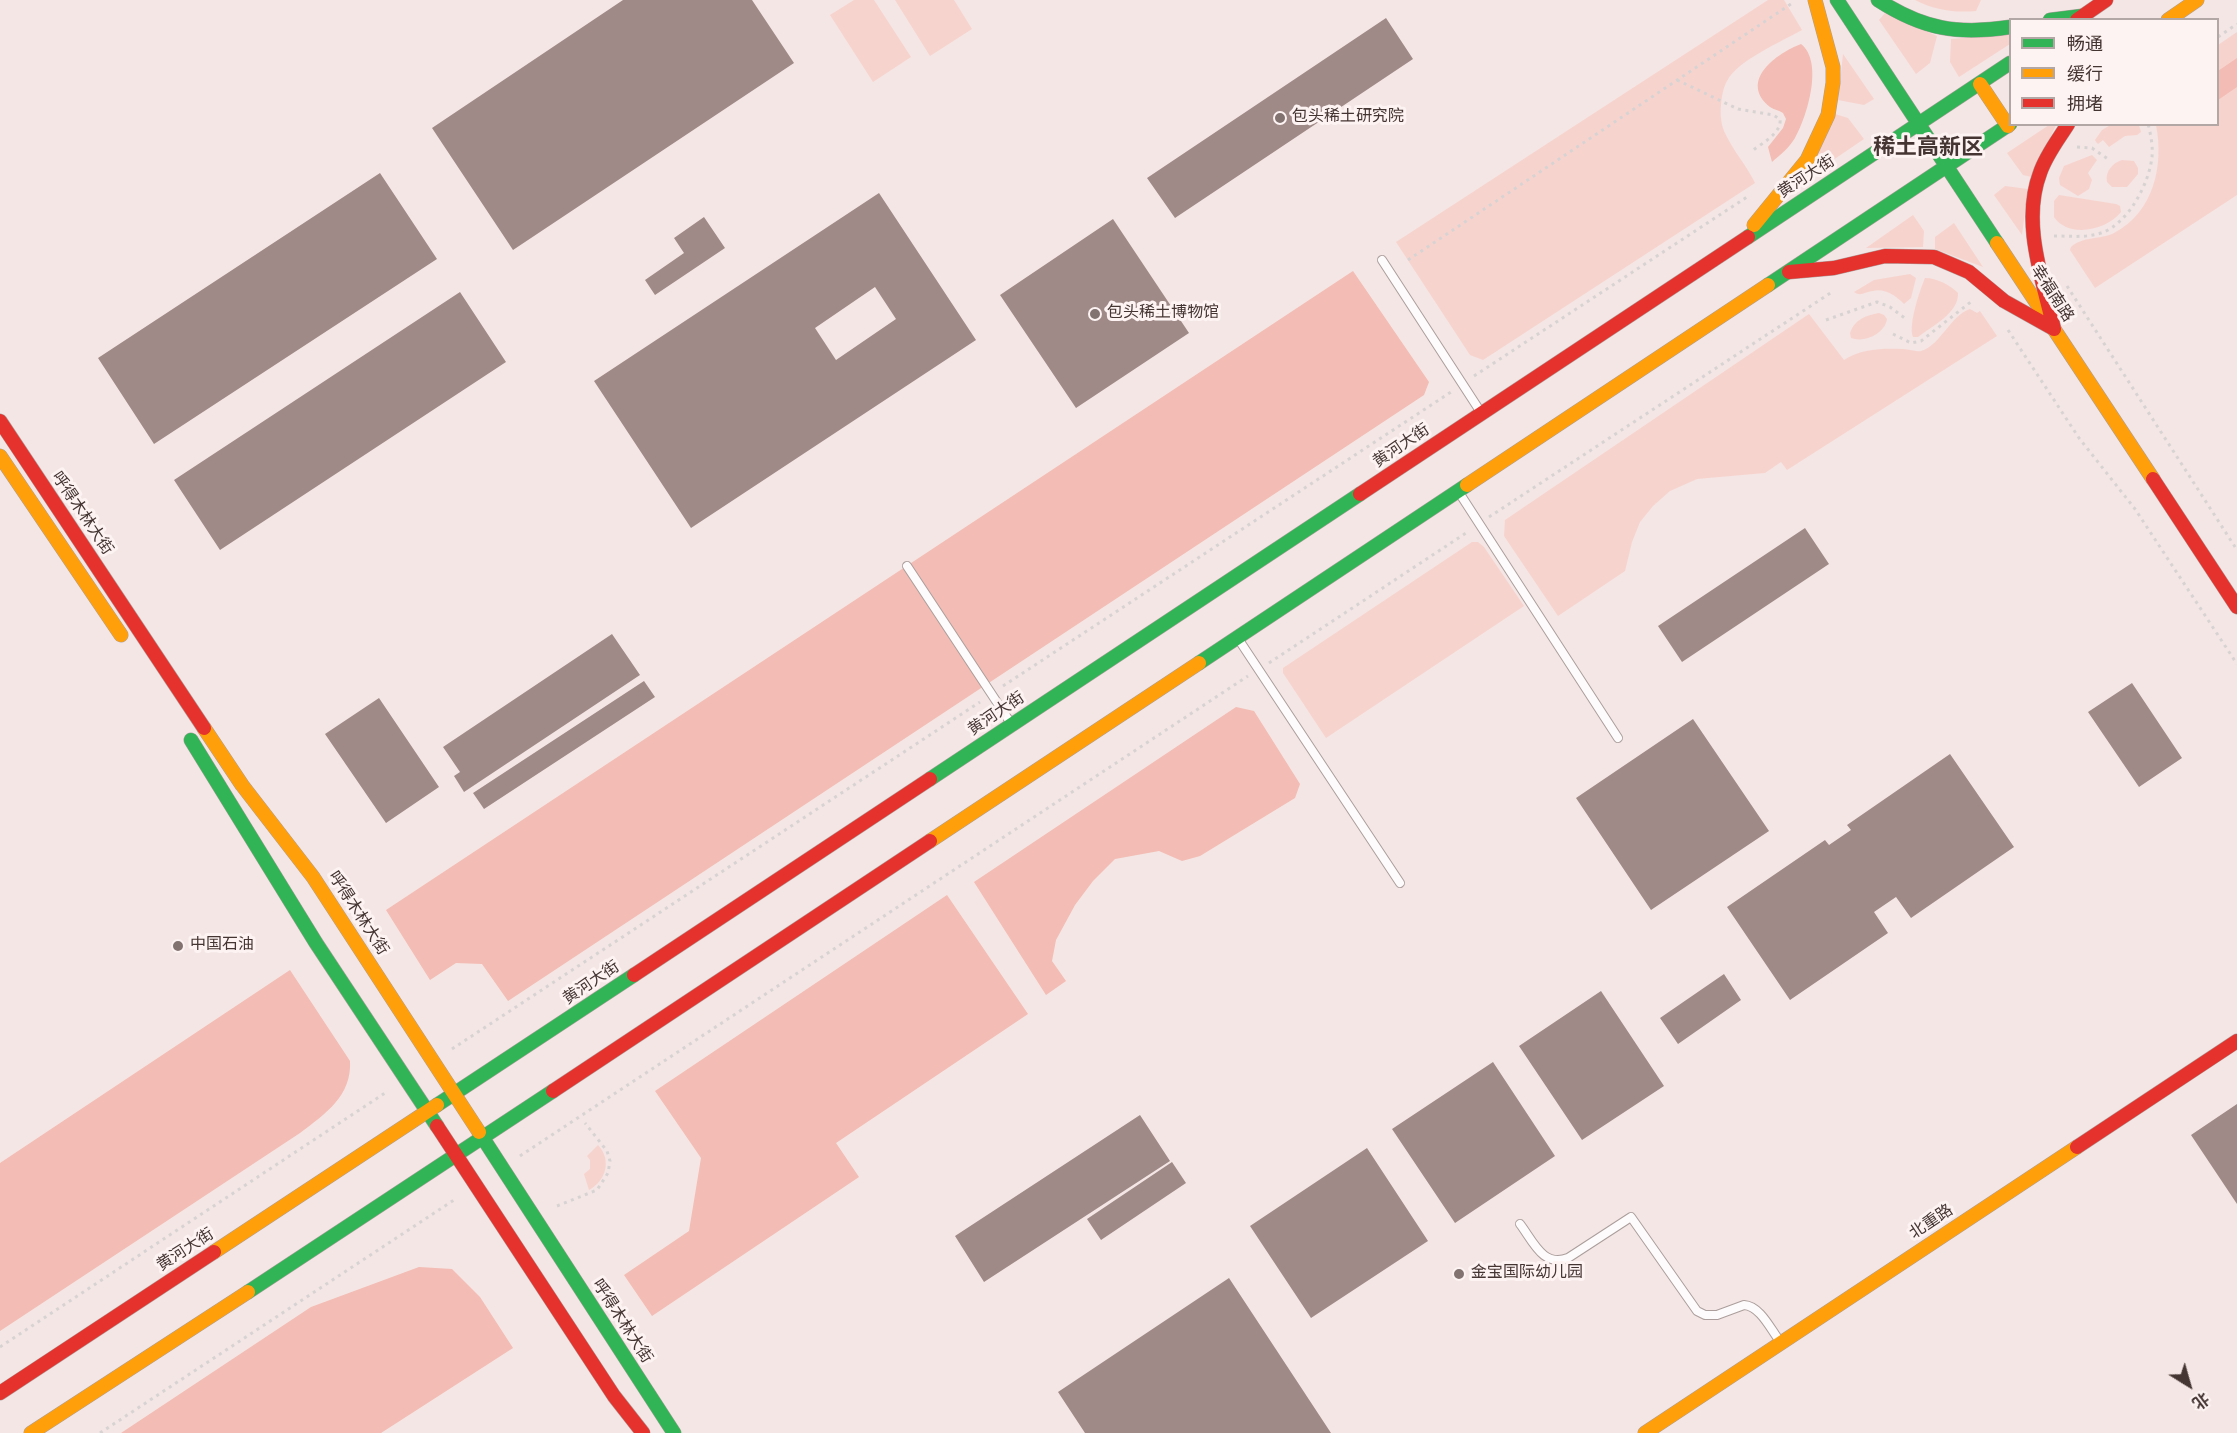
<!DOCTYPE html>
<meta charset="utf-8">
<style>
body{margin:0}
#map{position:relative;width:2237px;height:1433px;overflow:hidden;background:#f4e6e4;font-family:Overpass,"Noto Sans SC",sans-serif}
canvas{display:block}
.legend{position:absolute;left:2009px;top:18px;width:210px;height:108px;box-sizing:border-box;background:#fcf3f2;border:2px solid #b3a7a5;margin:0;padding:8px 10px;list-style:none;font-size:18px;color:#453532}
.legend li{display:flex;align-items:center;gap:12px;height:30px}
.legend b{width:30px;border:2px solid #b3a7a5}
.north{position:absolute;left:2159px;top:1355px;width:60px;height:60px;-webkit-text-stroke:4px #fcf3f2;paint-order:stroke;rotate:143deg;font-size:16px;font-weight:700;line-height:24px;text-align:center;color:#453532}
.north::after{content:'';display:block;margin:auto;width:21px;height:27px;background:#453532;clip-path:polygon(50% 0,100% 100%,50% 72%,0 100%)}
</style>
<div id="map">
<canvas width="2237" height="1433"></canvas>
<ul class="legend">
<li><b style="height:8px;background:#30b455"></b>畅通</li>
<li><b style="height:8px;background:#ff9f0a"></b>缓行</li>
<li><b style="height:8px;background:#e5322d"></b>拥堵</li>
</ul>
<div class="north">北</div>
</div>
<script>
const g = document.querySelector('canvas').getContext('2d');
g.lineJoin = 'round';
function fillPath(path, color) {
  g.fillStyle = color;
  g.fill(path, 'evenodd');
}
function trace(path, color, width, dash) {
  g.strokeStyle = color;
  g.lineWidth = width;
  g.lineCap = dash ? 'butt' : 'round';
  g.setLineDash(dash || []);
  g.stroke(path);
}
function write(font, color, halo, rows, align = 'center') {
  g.font = font + ' Overpass,"Noto Sans SC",sans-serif';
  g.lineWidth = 6;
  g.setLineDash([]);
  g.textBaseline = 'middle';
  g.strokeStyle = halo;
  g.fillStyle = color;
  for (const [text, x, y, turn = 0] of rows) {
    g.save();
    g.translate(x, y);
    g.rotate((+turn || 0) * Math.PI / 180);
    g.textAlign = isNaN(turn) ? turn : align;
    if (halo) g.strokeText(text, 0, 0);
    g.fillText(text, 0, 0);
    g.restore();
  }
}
fillPath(new Path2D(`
 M854,0H874L911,57L873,82L830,15Z
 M895,0H954L972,29L930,56Z
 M1768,0H1784L1802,30C1781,42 1738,60 1727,81C1723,88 1722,96 1721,104C1720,115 1721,126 1726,135C1734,152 1747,166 1755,183L1483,360L1470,355L1396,242Z
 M1915,0H1981L1976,11C1955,13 1934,10 1915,0Z
 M1885,13L1937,36L1930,63L1916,74L1879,20Z
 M2237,32V195L2095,288L2070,250L2071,247C2083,236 2100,240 2114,233C2154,212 2164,165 2156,125L2218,124V45Z
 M2010,34V44L1959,77L1950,62L1951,39Z
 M1843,54L1874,99L1864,105L1838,100Z
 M1835,114L1848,118L1864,139L1808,177Z
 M2112,124L2139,125L2141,132L2137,135L2125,136L2109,147L2103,140L2098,144L2096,142L2095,140L2102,130Z
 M2049,125H2056L2032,177L2023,175L2007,153Z
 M2092,155L2097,160L2088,173L2092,180L2089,189L2078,196L2060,185L2059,178L2064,166Z
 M2122,160L2134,161L2138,168V174L2127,187H2112L2107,182C2105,172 2112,163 2122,160Z
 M2005,186L2028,189L2022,235L1994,195Z
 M2059,195L2116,204L2120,206L2121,212C2107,230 2069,239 2054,217V201Z
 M1913,215L1924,231L1923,247L1866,248Z
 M1954,223L1983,267L1935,249V237Z
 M1910,274L1916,278L1911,298L1904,304C1896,296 1885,288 1873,291C1864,292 1861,297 1854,292L1874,280Z
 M1925,278C1937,278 1950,285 1958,293C1959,313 1932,326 1918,337H1913C1908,325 1920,290 1925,278Z
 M1970,309L1977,313L1980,311L1997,336L1787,470L1781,462L1765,473L1697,479L1670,491L1653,506L1640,522L1632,542L1625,571L1558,616L1504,536L1505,520L1809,314L1844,360C1860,349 1883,348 1902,349C1908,349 1915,352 1921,351C1940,346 1950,316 1970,309Z
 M1879,313L1884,315L1887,319C1885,334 1864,343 1851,338L1850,333C1854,320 1866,315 1879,313Z
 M1472,542H1478L1484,547L1524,606L1326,738L1283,673V668Z
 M598,1145C612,1160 606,1181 589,1190L584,1174L590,1169V1160L587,1156Z`), '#f7d3ce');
fillPath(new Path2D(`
 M1801,44C1824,62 1807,117 1795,138C1789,148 1780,155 1772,162L1768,147L1783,128L1786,119L1783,113C1779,110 1774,110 1770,107C1738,81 1777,53 1801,44Z
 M2237,58V87L2218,100V71Z
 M1353,271L1429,382L1424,395L508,1001L482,964L456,963L430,980L386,910Z
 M1236,707L1254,711L1300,784L1295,798L1200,856L1182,861L1159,851L1115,859L1093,881L1075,905L1056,940L1052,961L1066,981L1046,995L974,882Z
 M947,895L1028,1014L836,1143L859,1177L652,1316L624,1275L689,1231L701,1158L655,1091Z
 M290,970L350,1061C352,1096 325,1114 300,1133L0,1331V1163Z
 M419,1267L452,1269L480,1297L513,1348L381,1433H121L311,1307Z`), '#f3bcb4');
fillPath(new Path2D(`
 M623,0H752L794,63L513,250L432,128Z
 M1386,18L1413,59L1175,218L1147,178Z
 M380,173L437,259L154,444L98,358Z
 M879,193L976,340L691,528L594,381ZM875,287L896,319L836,360L815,328Z
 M704,217L725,248L655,295L645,280L684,253L674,238Z
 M1113,219L1189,333L1076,408L1000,295Z
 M460,292L506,362L220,550L174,480Z
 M1805,528L1829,564L1682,662L1658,626Z
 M612,634L640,675L464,792L454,776L460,772L443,747Z
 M644,681L655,697L484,809L473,793Z
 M2132,683L2182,758L2139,787L2088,712Z
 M379,698L439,787L386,823L325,734Z
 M1693,719L1769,831L1651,910L1576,798Z
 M1950,754L2014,847L1911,918L1896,897L1874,912L1888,933L1790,1000L1727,907L1825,840L1829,845L1851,830L1847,825Z
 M1724,974L1741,1000L1678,1044L1660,1018Z
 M1601,991L1664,1086L1582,1140L1519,1046Z
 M1493,1062L1555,1156L1455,1223L1392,1129Z
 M2237,1104V1204L2191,1135Z
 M1140,1115L1170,1161L984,1282L955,1236Z
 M1367,1148L1428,1241L1311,1318L1250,1226Z
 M1172,1162L1186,1183L1101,1240L1087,1219Z
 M1229,1278L1331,1433H1085L1058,1392Z`), '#a08a88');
const lane = new Path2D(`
 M1382,260L1480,411
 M1460,494L1618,738
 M907,566L1010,722
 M1239,640L1400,883
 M1520,1224C1533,1241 1543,1268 1568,1258L1631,1217L1697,1311L1705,1315H1717L1744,1305C1760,1306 1770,1328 1779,1340`);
const fast = new Path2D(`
 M1837,0L1997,243
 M1878,0C1923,29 1957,35 2010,27
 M2050,20L2082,16
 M1748,237L2010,63
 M1768,285L2010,124
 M1199,663L1467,485
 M191,740L316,943L437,1126
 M930,779L1360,494
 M437,1105L634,975
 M479,1132L674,1433
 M248,1292L553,1091`);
const slow = new Path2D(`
 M2168,20L2197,0
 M1980,84L2008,126
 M1754,225L1807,160L1828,115L1833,83V67L1815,0
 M1997,243L2153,479
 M0,456L121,635
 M1467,485L1768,285
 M204,728L242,785L313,877L479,1132
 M930,841L1199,663
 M214,1252L437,1105
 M31,1433L248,1292
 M1645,1433L2077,1147`);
const jam = new Path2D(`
 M2077,20L2106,0
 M1789,272L1834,268L1885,256L1934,257L1969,272L2004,301L2054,329
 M2054,329C2043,280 2021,223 2040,173C2046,155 2058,140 2068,124
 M0,421L204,728
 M2153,479L2237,607
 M1360,494L1748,237
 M634,975L930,779
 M553,1091L930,841
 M437,1126L614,1396L643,1433
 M2077,1147L2237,1041
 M0,1393L214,1252`);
trace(lane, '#ab9e9c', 10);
trace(fast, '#ab9e9c', 15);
trace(slow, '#ab9e9c', 15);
trace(jam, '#ab9e9c', 15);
trace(new Path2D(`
 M2218,37L2237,24
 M1677,80L1738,109L1773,115L1780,119C1782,133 1762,143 1752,151
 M2077,147L2092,148L2108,159
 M2054,236C2070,236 2086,238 2101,233C2128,224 2149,184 2152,157C2153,147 2151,135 2148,124
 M1408,260L1791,4
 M2067,286L2237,550
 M1826,320L1877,302L1890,307L1906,319
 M2008,330L2079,438L2135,509L2237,664
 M1893,334L1911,343L1921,341L1972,301
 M1474,376L1747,197
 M1489,517L1832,292
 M1269,663L1469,531
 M1003,686L1451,392
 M452,1049L980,702
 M520,1156L1248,676
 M557,1206L597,1190L608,1173L610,1161L607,1151L585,1123
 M0,1347L388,1091
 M100,1433L457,1198`), '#d8d3d3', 3, [3, 4.5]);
trace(lane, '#fdfbfb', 8);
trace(fast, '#30b455', 14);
trace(slow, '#ff9f0a', 14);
trace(jam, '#e5322d', 14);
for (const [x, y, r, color] of [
 [1280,118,6,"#827370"],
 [1095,314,6,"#827370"],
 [178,946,6,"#827370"],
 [1459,1274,6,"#827370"]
]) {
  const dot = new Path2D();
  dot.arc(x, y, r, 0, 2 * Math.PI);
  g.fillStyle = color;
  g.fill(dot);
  trace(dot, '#fcf3f2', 2);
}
write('16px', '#453532', '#fcf3f2', [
 ["包头稀土研究院",1292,118],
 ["包头稀土博物馆",1107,314],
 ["中国石油",190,946],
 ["金宝国际幼儿园",1471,1274]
], 'left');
write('16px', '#453532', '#fcf3f2', [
 ["黄河大街",1807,178,-33],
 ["幸福南路",2051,294,57],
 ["黄河大街",1402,447,-34],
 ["呼得木林大街",81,514,56],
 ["黄河大街",997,715,-34],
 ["呼得木林大街",357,914,57],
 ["黄河大街",592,984,-34],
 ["北重路",1932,1223,-34],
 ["黄河大街",186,1251,-33],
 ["呼得木林大街",621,1322,57]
]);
write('bold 22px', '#453532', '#fcf3f2', [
 ["稀土高新区",1928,150]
]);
</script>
